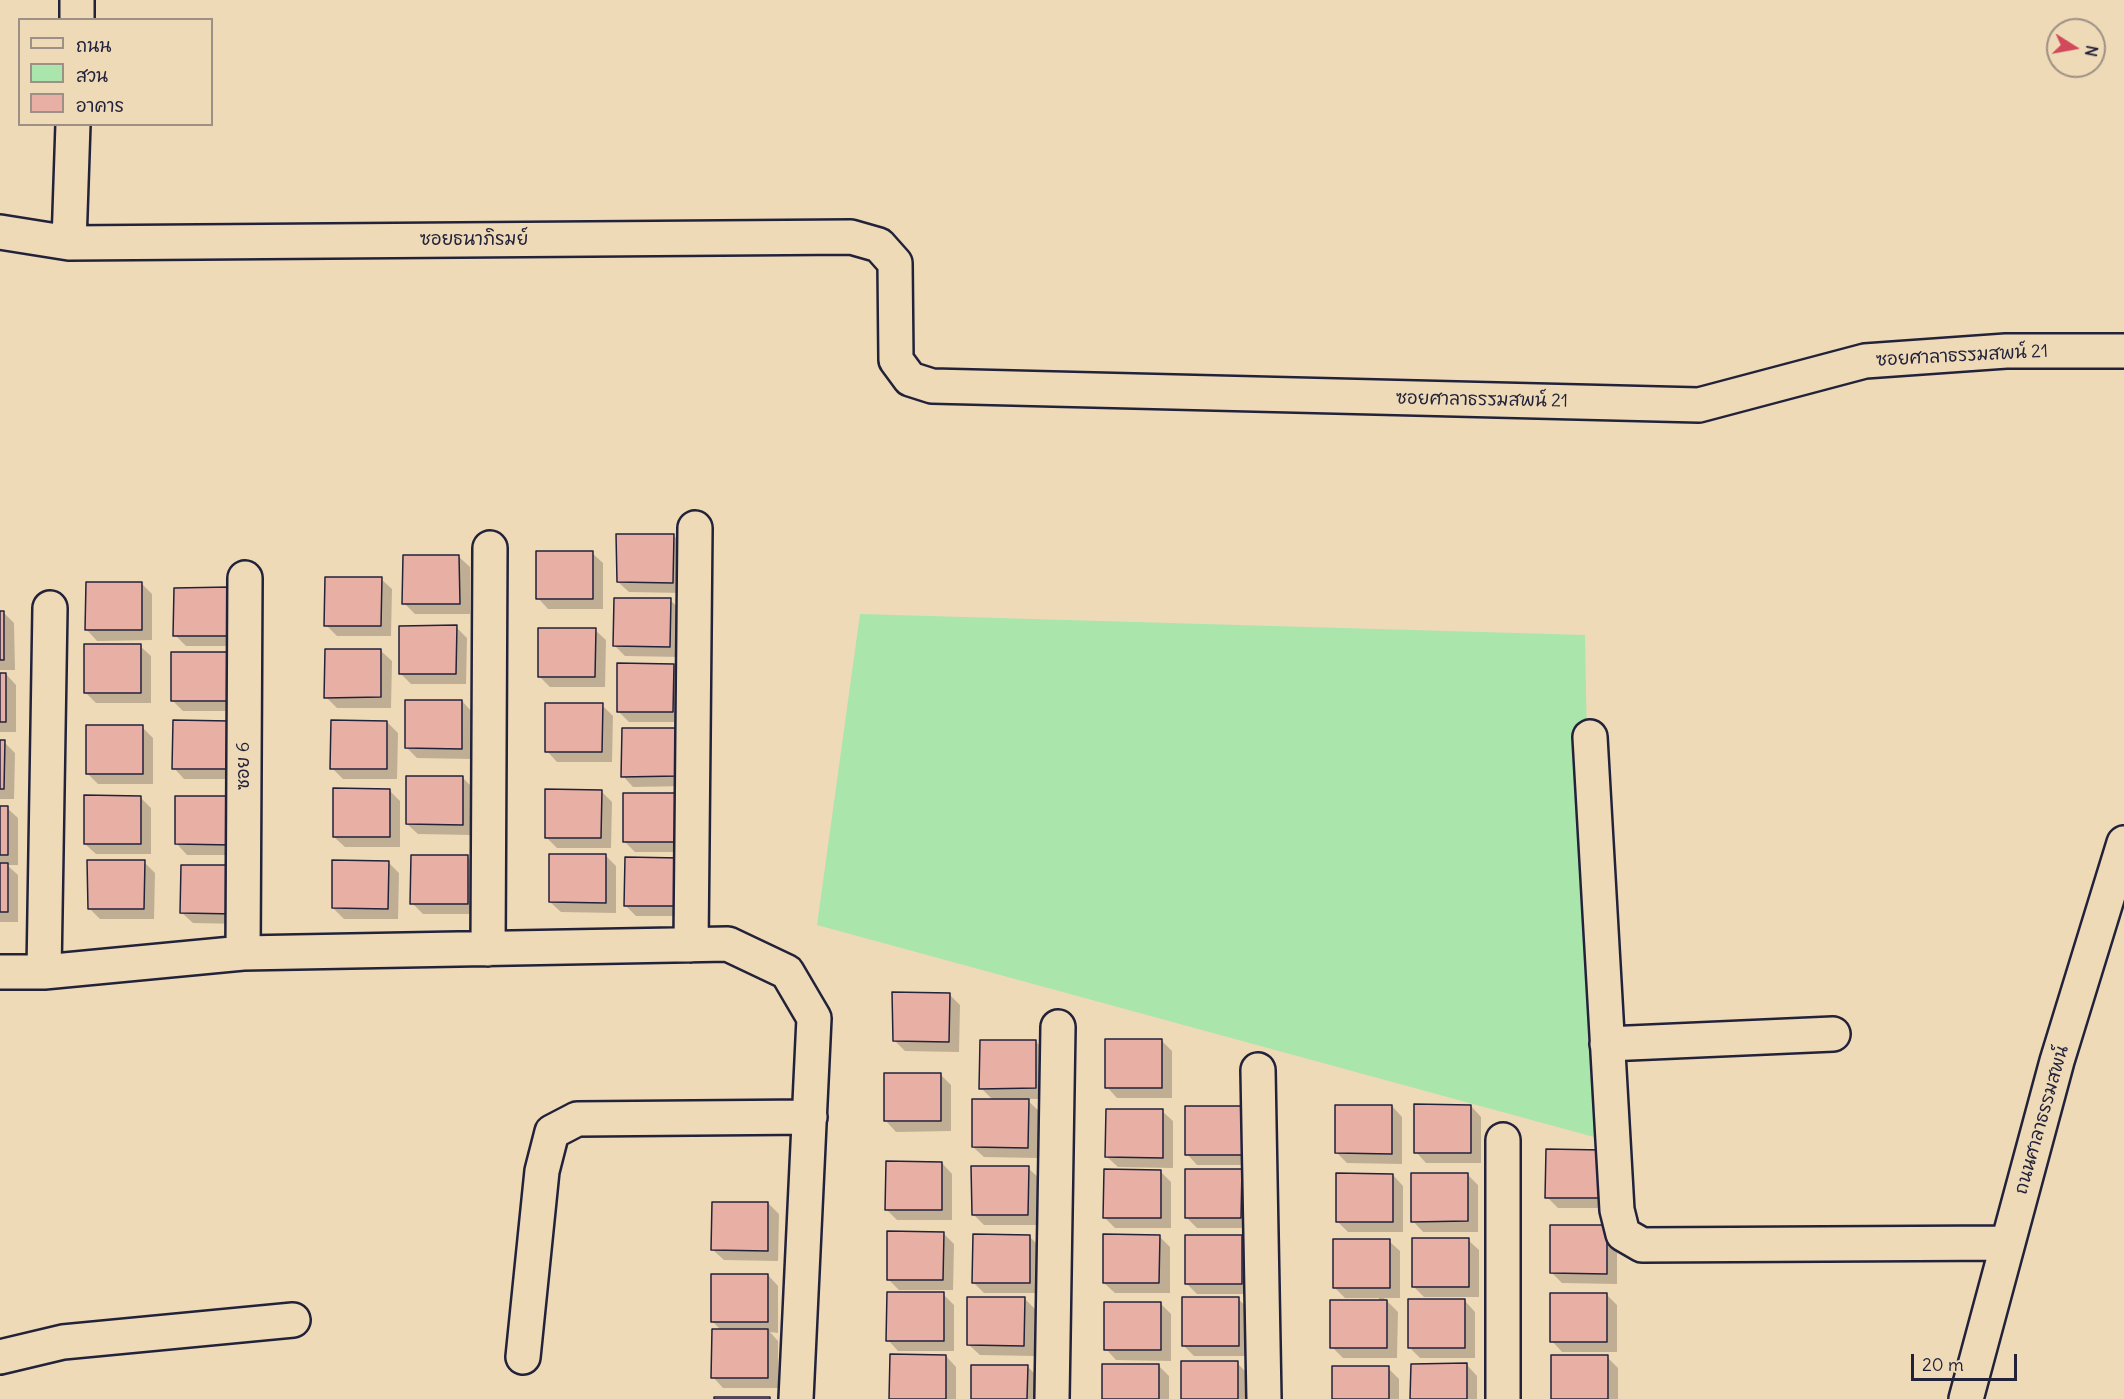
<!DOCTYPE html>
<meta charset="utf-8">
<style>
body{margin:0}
#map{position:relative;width:2124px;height:1399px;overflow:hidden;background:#efdab8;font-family:Delius,"Playpen Sans Thai",sans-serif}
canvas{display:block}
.legend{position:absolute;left:18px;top:18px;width:195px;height:108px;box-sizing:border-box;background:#efdab8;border:2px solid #9d9086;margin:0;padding:8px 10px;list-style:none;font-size:18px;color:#22223b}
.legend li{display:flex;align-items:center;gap:12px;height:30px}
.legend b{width:30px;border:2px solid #9d9086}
.north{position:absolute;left:2046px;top:18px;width:60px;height:60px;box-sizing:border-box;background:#efdab8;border:2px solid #9d9086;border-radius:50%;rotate:101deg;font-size:16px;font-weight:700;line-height:24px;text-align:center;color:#22223b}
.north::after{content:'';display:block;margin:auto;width:21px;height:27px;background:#d1495b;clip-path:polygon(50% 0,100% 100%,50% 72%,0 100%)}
.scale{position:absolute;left:1911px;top:1354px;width:106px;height:27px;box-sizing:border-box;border:3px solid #22223b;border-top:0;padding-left:8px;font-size:18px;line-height:21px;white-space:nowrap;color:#22223b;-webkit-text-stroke:4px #efdab8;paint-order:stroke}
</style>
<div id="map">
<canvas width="2124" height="1399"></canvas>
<ul class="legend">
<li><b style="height:8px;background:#efdab8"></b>ถนน</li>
<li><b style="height:16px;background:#aae5ab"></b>สวน</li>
<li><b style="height:16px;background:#e8afa4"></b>อาคาร</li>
</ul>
<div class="north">N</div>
<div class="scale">20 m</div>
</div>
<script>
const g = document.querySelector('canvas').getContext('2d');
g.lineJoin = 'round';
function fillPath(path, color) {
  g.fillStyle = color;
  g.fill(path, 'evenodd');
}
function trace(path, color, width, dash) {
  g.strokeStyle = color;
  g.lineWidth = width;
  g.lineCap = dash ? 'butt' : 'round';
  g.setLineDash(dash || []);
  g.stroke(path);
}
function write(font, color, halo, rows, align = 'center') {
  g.font = font + ' Delius,"Playpen Sans Thai",sans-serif';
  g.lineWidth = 4.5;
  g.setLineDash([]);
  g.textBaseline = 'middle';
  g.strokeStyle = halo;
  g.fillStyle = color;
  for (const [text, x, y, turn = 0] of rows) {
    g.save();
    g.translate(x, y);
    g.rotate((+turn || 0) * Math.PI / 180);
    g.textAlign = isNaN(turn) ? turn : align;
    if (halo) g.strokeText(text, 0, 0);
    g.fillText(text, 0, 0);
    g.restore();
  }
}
fillPath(new Path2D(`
 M860,614L1585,635L1594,1137L817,925Z`), '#aae5ab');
fillPath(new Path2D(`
 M673,535L684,546L683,593L629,592L618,582Z
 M592,553L603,563V609H548L538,598Z
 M459,557L470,567V614H415L404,603Z
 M381,579L392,589L391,636H337L326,625Z
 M142,584L152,594V640L97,641L87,630Z
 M175,589L240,646H186L175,635Z
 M670,600L681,610V657L625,656L615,646Z
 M0,613H4L14,623L15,670H0Z
 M456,627L467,638L466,684H411L400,673Z
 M595,630L606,640L605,687H550L539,676Z
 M140,646L151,656V703H96L85,692Z
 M381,651L392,661L391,708H337L326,697Z
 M227,654L238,665V711H183L172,700Z
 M673,665L684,676V722H629L618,711Z
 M0,674H6L16,685V732H0Z
 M462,701L472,712V759L417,758L407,748Z
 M602,705L613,716L612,762H557L547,751Z
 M174,722L240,779H184L174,768Z
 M387,722L398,733L397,779H343L332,768Z
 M142,727L153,738V784H98L87,773Z
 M678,730L688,786L633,787L623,776Z
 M0,742H4L15,753L14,799H0Z
 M462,777L473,788V835L418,834L407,824Z
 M389,790L400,801V847H345L334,837Z
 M601,791L612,802L611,848H557L546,837Z
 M625,795L690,852H635L624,841Z
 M140,797L151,808V854H96L85,844Z
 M176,798L242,855H187L177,844Z
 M0,808H7L18,818V865H7L18,875V922H0Z
 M605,855L616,866V913L561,912L550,902Z
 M467,857L478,867V914H423L412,903Z
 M626,859L691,916H636L626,906Z
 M144,862L155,873L154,919H100L89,908Z
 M388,862L399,873L398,919H344L333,908Z
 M182,867L247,924L193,923L182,913Z
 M949,994L960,1005L959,1052L905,1051L894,1040Z
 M1162,1041L1172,1051V1098H1117L1107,1087Z
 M1036,1042L1047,1052L1046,1099H1026L1039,1111L1038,1158L984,1157L973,1147L993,1100L981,1088Z
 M941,1075L951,1085V1131L896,1132L886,1121Z
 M1392,1106L1402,1117V1164L1347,1163L1336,1152Z
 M1471,1106L1481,1117V1163H1426L1416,1152Z
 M1242,1108L1252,1118V1165H1197L1187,1154Z
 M1162,1111L1173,1121V1168L1118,1167L1107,1157Z
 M1547,1151L1613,1208H1558L1547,1197Z
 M942,1163L952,1174V1220H897L887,1210Z
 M1028,1168L1039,1178L1038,1225H984L973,1214Z
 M1160,1171L1171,1182V1228H1115L1105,1218Z
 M1241,1171L1252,1181V1228H1197L1186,1217Z
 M1393,1175L1403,1186V1232H1348L1337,1221Z
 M1468,1175L1478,1185V1232H1423L1413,1221Z
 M768,1203L779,1214L778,1261L724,1260L713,1250Z
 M1552,1227L1617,1237V1284L1562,1283L1552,1273Z
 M943,1233L954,1244L953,1290H899L888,1279Z
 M1029,1236L1040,1247V1293H984L974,1283Z
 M1159,1236L1170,1247V1293H1115L1104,1283Z
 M1242,1237L1252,1248V1294H1197L1186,1283Z
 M1468,1240L1479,1250V1297H1424L1413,1286Z
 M1389,1241L1400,1251V1298H1384L1398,1312L1397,1358H1343L1332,1347L1379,1301V1298H1345L1334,1287Z
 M768,1275L778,1286V1333L770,1332L778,1341V1388H723L713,1377L722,1331L712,1321Z
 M943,1294L954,1305V1351H898L888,1340Z
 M1607,1295L1617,1305V1352H1562L1552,1341Z
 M1024,1298L1035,1309L1034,1356L980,1355L969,1345Z
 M1238,1299L1249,1309V1356H1194L1183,1345Z
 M1465,1301L1475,1312V1358H1420L1409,1347Z
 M1161,1304L1171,1314V1361L1116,1360L1106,1349Z
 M946,1356L956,1367V1399H891Z
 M1607,1357L1618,1368V1399H1552Z
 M1237,1363L1248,1374V1399H1182Z
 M1158,1365L1169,1376V1399H1103Z
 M1467,1365L1477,1376V1399H1412Z
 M1027,1366L1038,1377V1399H972Z
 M1388,1368L1399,1379V1399H1333Z`), '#0003');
const building = new Path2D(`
 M616,534H674L673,583L617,582Z
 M536,551H593V599H536Z
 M403,555H459L460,604H402Z
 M325,577H382L381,626H324Z
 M86,582H142V630H85Z
 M230,587V636H173L174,588Z
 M614,598H671L670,647L613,646Z
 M0,611H4V660H0Z
 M457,625L456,674H399V626Z
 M538,628H596L595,677H538Z
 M84,644H141V693H84Z
 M325,649H381V697L324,698Z
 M171,652H228V701H171Z
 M617,663L674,664L673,712H617Z
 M0,673H6V722H0Z
 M405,700H462V749L405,748Z
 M545,703H603L602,752H545Z
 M173,720L230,721V769H172Z
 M331,720L387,721V769H330Z
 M86,725H143V774H86Z
 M622,728H678V776L621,777Z
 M0,740H5L4,789H0Z
 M406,776H463V825L406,824Z
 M333,788L390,789V837H333Z
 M545,789L602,790L601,838H545Z
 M623,793H680V842H623Z
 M84,795L141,796V844H84Z
 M175,796H232V845L175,844Z
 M0,806H8V855H0Z
 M549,854H606V903L549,902Z
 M411,855H468V904H410Z
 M625,857L681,858V906H624Z
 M87,860H145L144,909H88Z
 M332,860L389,861L388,909L332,908Z
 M0,863H8V912H0Z
 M181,865H237V914L180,913Z
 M892,992L950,993L949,1042L893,1041Z
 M1105,1039H1162V1088H1105Z
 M980,1040H1036V1088L979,1089Z
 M884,1073H941V1121H884Z
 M972,1099H1029L1028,1148L972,1147Z
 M1414,1104L1471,1105V1153H1414Z
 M1335,1105H1392V1154L1335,1153Z
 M1185,1106H1242V1155H1185Z
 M1106,1109H1163V1158L1105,1157Z
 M1546,1149L1603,1150V1198H1545Z
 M886,1161L942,1162V1210H885Z
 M971,1166H1029L1028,1215H972Z
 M1104,1169L1161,1170V1218H1103Z
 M1185,1169H1242L1241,1218H1185Z
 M1336,1173L1393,1174V1222H1336Z
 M1411,1173H1468V1221L1411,1222Z
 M712,1202H768V1251L711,1250Z
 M1550,1225H1607V1274L1550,1273Z
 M887,1231L944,1232L943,1280H887Z
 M973,1234L1030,1235V1283H972Z
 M1103,1234L1160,1235L1159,1283H1103Z
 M1185,1235H1242V1284H1185Z
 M1412,1238H1469V1287H1412Z
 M1333,1239H1390V1288H1333Z
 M711,1274H768V1322H711Z
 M887,1292H944V1341H886Z
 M1550,1293H1607V1342H1550Z
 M967,1297H1025L1024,1346L967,1345Z
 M1182,1297H1239V1346H1182Z
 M1408,1299H1465V1348H1408Z
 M1330,1300H1387V1348H1330Z
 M1104,1302H1161V1350H1104Z
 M712,1329H768V1378H711Z
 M890,1354L946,1355V1399H889Z
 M1551,1355H1608V1399H1551Z
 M1181,1361H1238V1399H1181Z
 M1467,1363V1399H1410L1411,1364Z
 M1102,1364H1159V1399H1102Z
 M971,1365H1028L1027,1399H971Z
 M1332,1366H1389V1399H1332Z
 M714,1397H770V1399H714Z`);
fillPath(building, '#e8afa4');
trace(building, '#22223b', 1.5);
const minor = new Path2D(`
 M77,20V0
 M0,232L69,243L851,237L879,245L895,263L896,360L910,379L932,386L1699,405L1865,361L2006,351H2124
 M69,243L73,124
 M1590,737L1617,1210L1623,1234L1642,1245L2007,1243
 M691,945L695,528
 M488,949L490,548
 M243,953L245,578
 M0,972H44L243,953L728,944L787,972L814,1018L796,1399
 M44,972L50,608
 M1607,1044L1833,1034
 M1258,1070L1264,1399
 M1503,1140V1399
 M0,1357L63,1342L293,1320
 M523,1357L542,1171L552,1132L577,1119L810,1117
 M1052,1399L1058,1027
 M1966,1399L2057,1061L2124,843`);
trace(minor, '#22223b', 38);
trace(minor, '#efdab8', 33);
write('18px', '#22223b', '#efdab8', [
 ["ซอยธนาภิรมย์",474,240],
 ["ซอยศาลาธรรมสพน์ 21",1962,356,-3],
 ["ซอยศาลาธรรมสพน์ 21",1482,400,1],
 ["ซอย 6",244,766,-90],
 ["ถนนศาลาธรรมสพน์",2042,1120,-74]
]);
</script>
